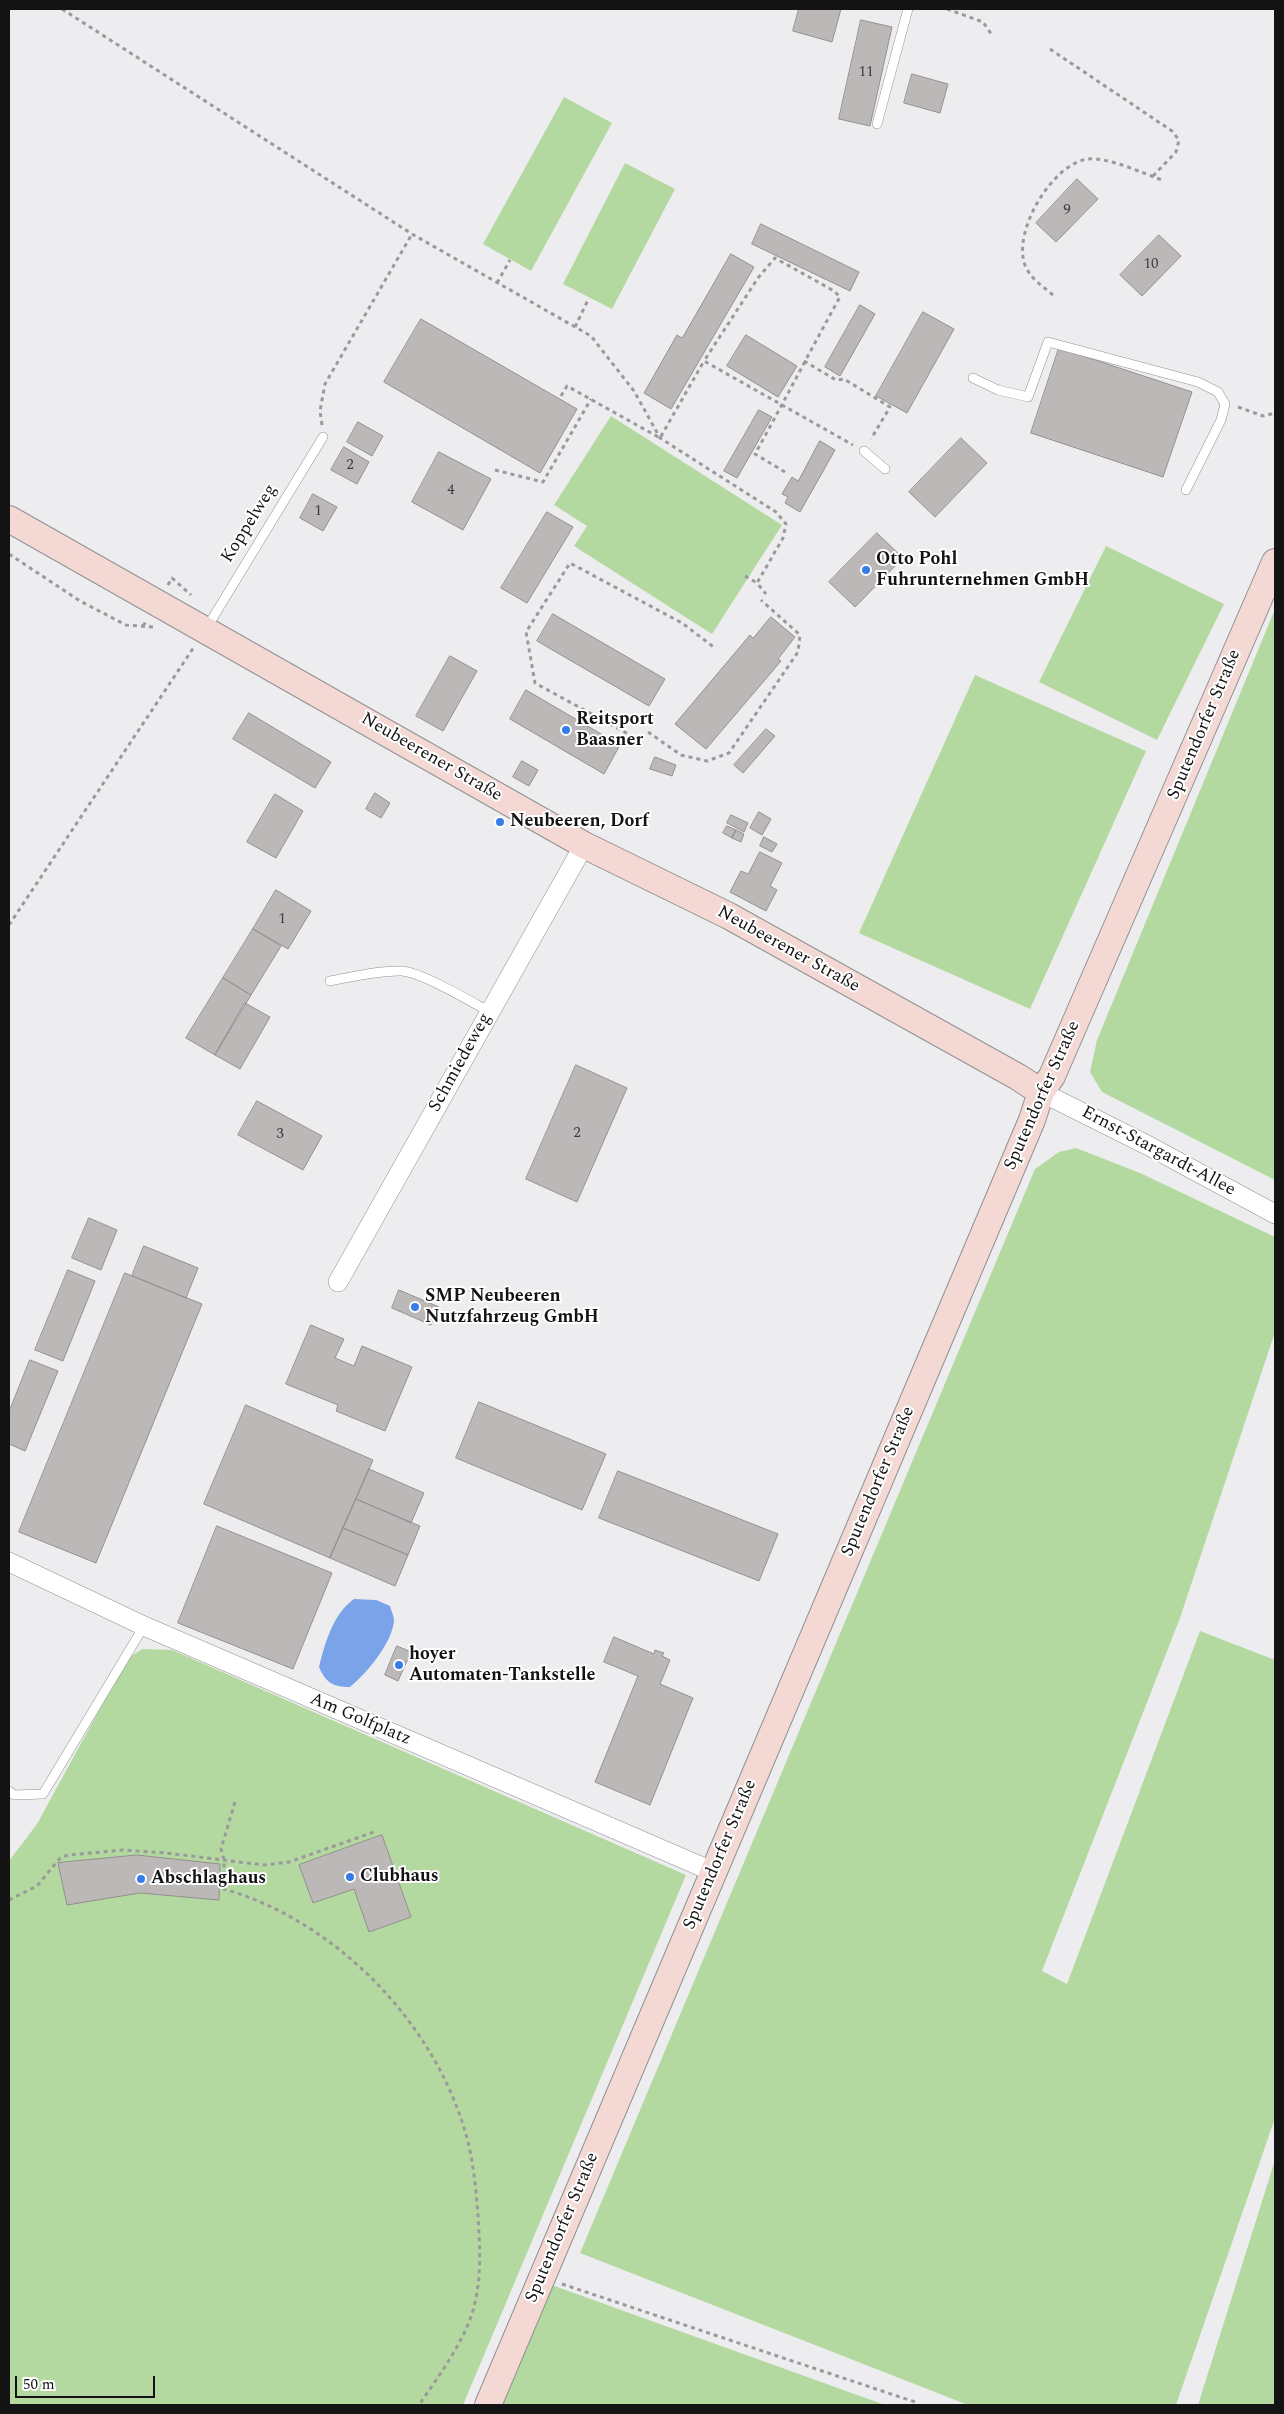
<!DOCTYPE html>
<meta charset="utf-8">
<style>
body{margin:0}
#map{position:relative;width:1284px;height:2414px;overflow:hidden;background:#ededf0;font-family:Spectral,serif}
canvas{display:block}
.frame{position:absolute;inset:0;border:10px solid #131314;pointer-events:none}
.scale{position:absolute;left:15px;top:2376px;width:140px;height:22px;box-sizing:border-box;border:2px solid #131314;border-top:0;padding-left:6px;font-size:15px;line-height:18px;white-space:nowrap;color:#131314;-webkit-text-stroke:4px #fff;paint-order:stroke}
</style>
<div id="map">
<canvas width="1284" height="2414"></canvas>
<div class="frame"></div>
<div class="scale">50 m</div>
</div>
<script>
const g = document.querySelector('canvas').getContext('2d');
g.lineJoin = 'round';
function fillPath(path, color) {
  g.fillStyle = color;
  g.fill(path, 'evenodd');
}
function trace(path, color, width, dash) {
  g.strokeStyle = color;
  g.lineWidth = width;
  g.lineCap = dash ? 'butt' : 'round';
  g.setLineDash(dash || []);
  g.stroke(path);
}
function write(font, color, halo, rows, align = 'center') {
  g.font = font + ' Spectral,serif';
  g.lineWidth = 4;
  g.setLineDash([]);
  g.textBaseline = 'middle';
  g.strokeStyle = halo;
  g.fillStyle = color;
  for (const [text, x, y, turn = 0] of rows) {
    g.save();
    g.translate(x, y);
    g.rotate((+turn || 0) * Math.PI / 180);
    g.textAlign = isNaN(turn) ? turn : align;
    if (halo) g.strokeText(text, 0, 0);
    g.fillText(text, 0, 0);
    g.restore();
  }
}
fillPath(new Path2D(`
 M564,97L612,123L531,271L483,244Z
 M625,163L675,189L612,309L563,284Z
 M611,416L782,525L712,634L574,546L587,526L554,505Z
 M1106,546L1224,604L1157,740L1039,682Z
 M1275,609V1180L1102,1092L1090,1072L1097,1040Z
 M975,675L1146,751L1030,1009L859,933Z
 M1076,1148L1140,1173L1275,1237V1332L1180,1618L1042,1971L1067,1984L1200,1631L1275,1660V2118L1176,2405H968L580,2253L1035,1169L1059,1152Z
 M142,1649L172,1650L686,1875L463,2405H9V1861L37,1824L127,1659Z
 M1275,2160V2405H1198Z
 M549,2284L885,2405H496Z`), '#b4d9a0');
fillPath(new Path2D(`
 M354,1599L376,1600L390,1606C391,1610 394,1616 394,1621C392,1643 367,1673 350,1687C333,1687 326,1683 319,1667C325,1643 333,1614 354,1599Z`), '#7ba3e9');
const building = new Path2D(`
 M799,9H841L832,42L793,31Z
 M861,20L892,27L870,126L839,119Z
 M912,74L948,84L940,113L904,103Z
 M1077,179L1098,199L1056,242L1036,223Z
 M761,224L859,272L850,291L752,244Z
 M1159,235L1181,256L1142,296L1120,275Z
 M731,254L754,267L671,409L644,393L677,335L682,338Z
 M860,305L875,314L840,376L825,367Z
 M923,312L954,329L907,413L876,396Z
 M421,319L577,409L540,473L384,382Z
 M746,335L797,366L778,397L727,366Z
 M1059,348L1192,392L1163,477L1031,433Z
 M759,410L772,417L737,478L724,471Z
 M358,422L383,436L372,456L347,442Z
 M961,438L987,463L935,517L909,492Z
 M820,441L835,450L800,512L785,503L788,497L782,494L792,477L798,481Z
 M344,447L369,462L357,484L331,470Z
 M439,452L491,479L463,530L412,502Z
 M313,494L337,507L323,531L300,518Z
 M547,512L573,527L527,603L501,588Z
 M877,533L903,558L855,607L829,582Z
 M553,614L665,679L649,706L537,641Z
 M771,617L795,637L778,659L781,661L706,749L675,724L750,635L753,638Z
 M450,656L477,671L443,731L416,716Z
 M526,690L620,745L604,774L510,719Z
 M249,713L331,762L315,788L233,739Z
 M766,729L775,736L743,773L734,765Z
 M655,757L676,765L672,776L650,769Z
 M522,761L538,770L529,786L513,777Z
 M375,793L390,803L381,818L366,809Z
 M275,794L303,811L276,858L247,842Z
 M759,812L771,819L762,835L750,828Z
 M731,815L748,823L744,832L727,823Z
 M727,826L736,830L732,838L723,833Z
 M736,830L744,834L741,842L732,838Z
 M764,837L777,844L772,852L760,846Z
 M760,852L782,863L770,886L777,890L766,911L730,892L741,871L748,874Z
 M276,890L311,911L288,949L253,929Z
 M253,929L281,946L251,995L223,978Z
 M223,978L251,995L215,1055L186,1038Z
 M245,1003L270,1017L240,1069L215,1055Z
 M576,1065L627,1088L577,1202L526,1179Z
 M257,1101L322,1136L303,1170L238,1135Z
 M89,1218L117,1230L101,1270L72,1258Z
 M144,1246L198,1268L186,1298L132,1276Z
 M68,1270L95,1281L63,1361L35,1350Z
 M125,1273L202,1304L96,1563L19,1532Z
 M399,1290L439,1307L431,1325L392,1308Z
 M311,1325L344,1339L335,1358L354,1366L362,1346L412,1367L385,1431L336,1411L338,1405L286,1384Z
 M30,1360L58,1371L25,1451L9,1444V1412Z
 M479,1402L606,1454L582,1510L456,1458Z
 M246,1405L373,1460L330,1558L204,1504Z
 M369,1469L424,1493L411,1523L356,1499Z
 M618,1471L778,1534L759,1581L599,1518Z
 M356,1499L420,1526L408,1555L343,1528Z
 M217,1526L332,1573L293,1669L178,1623Z
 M343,1528L408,1555L395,1586L330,1558Z
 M614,1637L654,1654L655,1650L664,1653L662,1656L670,1660L660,1684L693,1698L650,1805L595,1782L638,1676L604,1662Z
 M397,1646L411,1652L398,1681L385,1675Z
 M382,1835L411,1917L369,1932L354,1889L313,1903L299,1865Z
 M137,1855L220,1864L219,1900L140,1893L67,1905L58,1863Z`);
fillPath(building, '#bcb8b8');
trace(building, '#93908f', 1);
const lane = new Path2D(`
 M877,124L908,9
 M973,378L998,390L1028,397L1048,342L1198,382L1218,392L1225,404L1221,420L1186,490
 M864,451L885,469
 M206,629L323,437
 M330,981C353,977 379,970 402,971C423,973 470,1001 490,1012
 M9,1791L14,1795L43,1794L144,1626`);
const street = new Path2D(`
 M1041,1092L1149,1146L1275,1214
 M338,1282L584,845
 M9,1562L144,1626L714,1872`);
const secondary = new Path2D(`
 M9,519L584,845L729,916L1018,1077L1041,1092
 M488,2405L1032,1120L1041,1092L1052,1076L1275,562`);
trace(lane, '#909193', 10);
trace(street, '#909193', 20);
trace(secondary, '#909193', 28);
trace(new Path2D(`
 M62,9L412,234L591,336L634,391L660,438L776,512L786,524L783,538L757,583L766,594
 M947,9L983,22L992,35
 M1050,49L1172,131L1179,140L1176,152L1152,177
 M497,283L510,260
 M1053,295C1042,286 1030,278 1025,265C1012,231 1053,163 1088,159C1109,157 1142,173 1162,180
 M575,327L588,300
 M804,361L836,380L844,379L890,407L871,439
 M561,396L567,386L660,438L704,361
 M1238,407L1263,416L1275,413
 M322,425L320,411L325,384L412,234
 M495,470L543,482L591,399
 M785,472L755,454C784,402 811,349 840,297L834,291L775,258L758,278L704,361L853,445
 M9,554L80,601L126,625L153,627
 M745,576L757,583
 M168,585L172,578L191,595
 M143,626L147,620
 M648,732L681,755L707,761L729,753L798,652L800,635L761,600
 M641,741L535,683L526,632L570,563L682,623L715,648
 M9,925L194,647
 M235,1802L221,1849L224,1859V1889C335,1921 432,2020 465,2131C473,2157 476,2189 478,2216C480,2249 482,2282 472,2314C461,2346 438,2377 419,2405
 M9,1900L37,1886L61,1857L69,1855L123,1850L166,1853L264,1865L289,1862L374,1832
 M562,2284L918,2403`), '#9a9a9c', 3, [4, 4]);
trace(lane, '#fff', 9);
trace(street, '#fff', 19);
trace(secondary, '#f4d8d4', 26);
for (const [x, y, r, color] of [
 [866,570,5,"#357ce9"],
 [566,730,5,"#357ce9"],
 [500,822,5,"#357ce9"],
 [415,1307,5,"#357ce9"],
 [399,1665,5,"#357ce9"],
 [350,1877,5,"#357ce9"],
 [141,1879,5,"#357ce9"]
]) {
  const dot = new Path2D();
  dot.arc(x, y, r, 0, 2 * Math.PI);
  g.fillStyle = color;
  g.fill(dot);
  trace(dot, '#fff', 2);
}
write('15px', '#3d3c3d', null, [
 ["11",866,73],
 ["9",1067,211],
 ["10",1151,265],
 ["2",350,466],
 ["4",451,491],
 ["1",318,512],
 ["1",282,920],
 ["2",577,1134],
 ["3",280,1135]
]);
write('18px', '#131314', '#fff', [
 ["Koppelweg",250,524,-58],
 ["Sputendorfer Straße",1205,725,-67],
 ["Neubeerener Straße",431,758,30],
 ["Neubeerener Straße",788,950,29],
 ["Schmiedeweg",461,1063,-61],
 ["Sputendorfer Straße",1043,1096,-66],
 ["Ernst-Stargardt-Allee",1158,1152,28],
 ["Sputendorfer Straße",879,1482,-67],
 ["Am Golfplatz",360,1720,23],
 ["Sputendorfer Straße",721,1855,-67],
 ["Sputendorfer Straße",563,2228,-67]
]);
write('bold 18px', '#131314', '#fff', [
 ["Otto Pohl",876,560],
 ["Fuhrunternehmen GmbH",876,581],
 ["Reitsport",576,720],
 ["Baasner",576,741],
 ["Neubeeren, Dorf",510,822],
 ["SMP Neubeeren",425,1297],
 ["Nutzfahrzeug GmbH",425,1318],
 ["hoyer",409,1655],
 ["Automaten-Tankstelle",409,1676],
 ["Clubhaus",360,1877],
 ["Abschlaghaus",151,1879]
], 'left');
</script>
